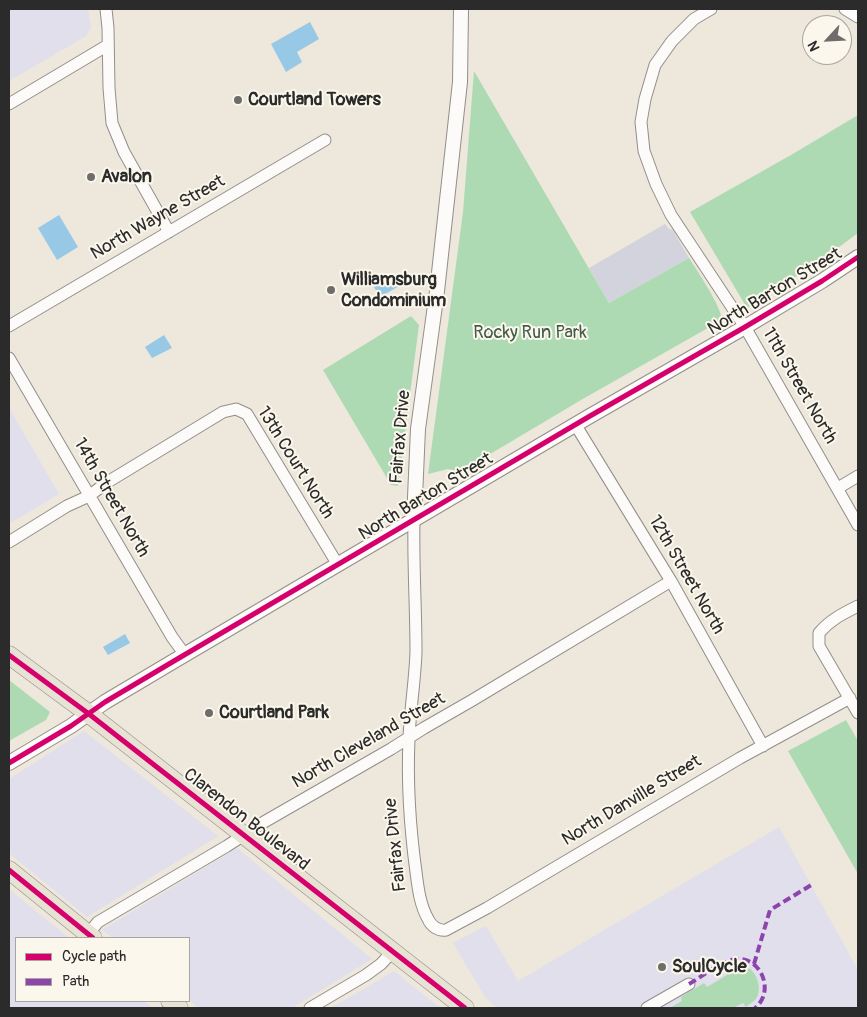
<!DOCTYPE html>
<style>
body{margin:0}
#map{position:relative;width:867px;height:1017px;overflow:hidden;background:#ede7dc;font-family:Pangolin,sans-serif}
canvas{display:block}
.frame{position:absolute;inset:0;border:10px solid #2b2b2b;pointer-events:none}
.legend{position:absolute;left:15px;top:937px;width:175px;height:65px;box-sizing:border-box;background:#fbf7ec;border:1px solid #a8a59f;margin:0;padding:6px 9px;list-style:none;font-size:15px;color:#2b2b2b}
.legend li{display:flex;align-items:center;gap:10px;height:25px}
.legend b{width:25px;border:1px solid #a8a59f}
.north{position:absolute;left:802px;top:15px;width:50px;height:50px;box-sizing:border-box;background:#fbf7ec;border:1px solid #a8a59f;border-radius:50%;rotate:245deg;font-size:14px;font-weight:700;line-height:20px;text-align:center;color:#2b2b2b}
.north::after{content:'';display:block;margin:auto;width:18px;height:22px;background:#6f6d69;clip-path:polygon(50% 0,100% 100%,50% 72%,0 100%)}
</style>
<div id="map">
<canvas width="867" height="1017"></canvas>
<div class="frame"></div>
<ul class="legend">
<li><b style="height:6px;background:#d6006c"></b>Cycle path</li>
<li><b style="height:6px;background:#8e44ad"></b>Path</li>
</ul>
<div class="north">N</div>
</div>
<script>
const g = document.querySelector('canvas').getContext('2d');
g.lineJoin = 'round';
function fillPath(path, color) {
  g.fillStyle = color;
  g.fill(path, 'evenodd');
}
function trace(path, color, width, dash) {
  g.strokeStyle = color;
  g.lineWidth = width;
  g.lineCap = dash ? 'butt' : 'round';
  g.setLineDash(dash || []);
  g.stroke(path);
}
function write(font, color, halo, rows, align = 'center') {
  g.font = font + ' Pangolin,sans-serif';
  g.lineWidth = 4;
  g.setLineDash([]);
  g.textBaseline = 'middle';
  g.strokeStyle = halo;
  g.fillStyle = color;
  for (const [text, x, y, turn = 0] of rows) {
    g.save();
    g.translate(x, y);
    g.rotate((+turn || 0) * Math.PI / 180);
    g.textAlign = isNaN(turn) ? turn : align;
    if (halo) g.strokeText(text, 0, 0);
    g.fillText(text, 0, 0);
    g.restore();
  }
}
fillPath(new Path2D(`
 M9,9H88L91,27L86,36L9,81Z
 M9,408L59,494L9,524Z
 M84,731L218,836L87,917L9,853V779Z
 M779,827L858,970V1008H497L485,997L453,943L486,926L518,981Z
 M237,848L372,959L292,1008H199L189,1000V938H113L102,930Z
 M9,889L69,938H16V1001H144L153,1008H9Z
 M394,971L440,1008H331L376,982Z`), '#e0dfeb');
fillPath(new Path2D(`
 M665,224L669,229L673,230L689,258L609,303L589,268Z`), '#d3d3dd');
fillPath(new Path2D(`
 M474,71L609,303L689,258C697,270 721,306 722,320L581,400L460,472L448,469L428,474L463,212Z
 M858,115V233L819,262L747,308L690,212L791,155Z
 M411,316L419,325L398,486L391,485L323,370Z
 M9,680L50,712L46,720L9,741Z
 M846,720L858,741V874L788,751Z
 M738,966C742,966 747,967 750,969C758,975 762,991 756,999C753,1002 749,1004 746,1007L743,1003L733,1008H670L682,1001L681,997L704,983L707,987L727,975L725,971Z`), '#aedab3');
fillPath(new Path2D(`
 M310,22L319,39L297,52L302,62L286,72L271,44Z
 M59,215L78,247L57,260L38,228Z
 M395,275L401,285L380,297L374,287Z
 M164,335L172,348L152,358L145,347Z
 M125,634L130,643L108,655L103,647Z`), '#97c9e6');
const minor = new Path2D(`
 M106,9L108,28L109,88L112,123L124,152L169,232
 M711,9L694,19L672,41L655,65L645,99L641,122L644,151L656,184L671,215L745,327L858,525
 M845,9L858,17
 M9,104L108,45
 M9,326L325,140
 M9,358L172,637L185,655
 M575,424L671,581L763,746
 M838,488L858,476
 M414,520C413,564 416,608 416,652C415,681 410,710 409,739C407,783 410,828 416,872C418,888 420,905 428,919C431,926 438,931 446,930L487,908L740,758L850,698
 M9,542L67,506L89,496L106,483L223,412L236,409L247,414L338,565
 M858,606C842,614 830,620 819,633V646L858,713
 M88,934L98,922L227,846L264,822L391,749L424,728L471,701L671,581
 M310,1008L366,975L381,964L393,951
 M647,1008L689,984`);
const tertiary = new Path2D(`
 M414,520L418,429L437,291L460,82L461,9
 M9,763L71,726L105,702L174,661L590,416L745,327L822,281L858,257`);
const primary = new Path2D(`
 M9,655L89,714L465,1008
 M9,870L93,938
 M170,1001L179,1008`);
trace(minor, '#928f8a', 13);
trace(tertiary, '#928f8a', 16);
trace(primary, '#928f8a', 19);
trace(minor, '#fcfbfa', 11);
trace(tertiary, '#fcfbfa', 14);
trace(primary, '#e8e2d5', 18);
trace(new Path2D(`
 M754,964L770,910L813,884
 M689,984C701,977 723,960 736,959C762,957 775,992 755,1008`), '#8e44ad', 4, [8, 4]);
trace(new Path2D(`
 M9,655L89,714L465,1008
 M9,763L71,726L105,702L174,661L590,416L745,327L822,281L858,257
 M9,870L93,938`), '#d6006c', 5);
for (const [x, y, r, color] of [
 [238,100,5,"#6f6d69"],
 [91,177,5,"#6f6d69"],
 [331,290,5,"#6f6d69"],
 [209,713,5,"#6f6d69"],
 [662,967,5,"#6f6d69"]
]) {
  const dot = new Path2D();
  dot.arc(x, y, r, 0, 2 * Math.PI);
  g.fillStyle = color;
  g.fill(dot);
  trace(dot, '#fbf7ec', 2);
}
write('bold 18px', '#2b2b2b', '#fbf7ec', [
 ["Courtland Towers",248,100],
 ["Avalon",101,177],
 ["Williamsburg",341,280],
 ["Condominium",341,301],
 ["Courtland Park",219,713],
 ["SoulCycle",672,967]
], 'left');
write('18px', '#2b2b2b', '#fbf7ec', [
 ["North Wayne Street",158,218,-30],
 ["North Barton Street",775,292,-31],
 ["11th Street North",799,386,60],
 ["Fairfax Drive",401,437,-85],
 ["13th Court North",295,463,58],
 ["North Barton Street",426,497,-31],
 ["14th Street North",111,498,60],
 ["12th Street North",686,575,60],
 ["North Cleveland Street",369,741,-30],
 ["North Danville Street",632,801,-31],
 ["Clarendon Boulevard",246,820,38],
 ["Fairfax Drive",396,845,-96]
]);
write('18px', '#435c4a', '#fbf7ec', [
 ["Rocky Run Park",530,333]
]);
</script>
